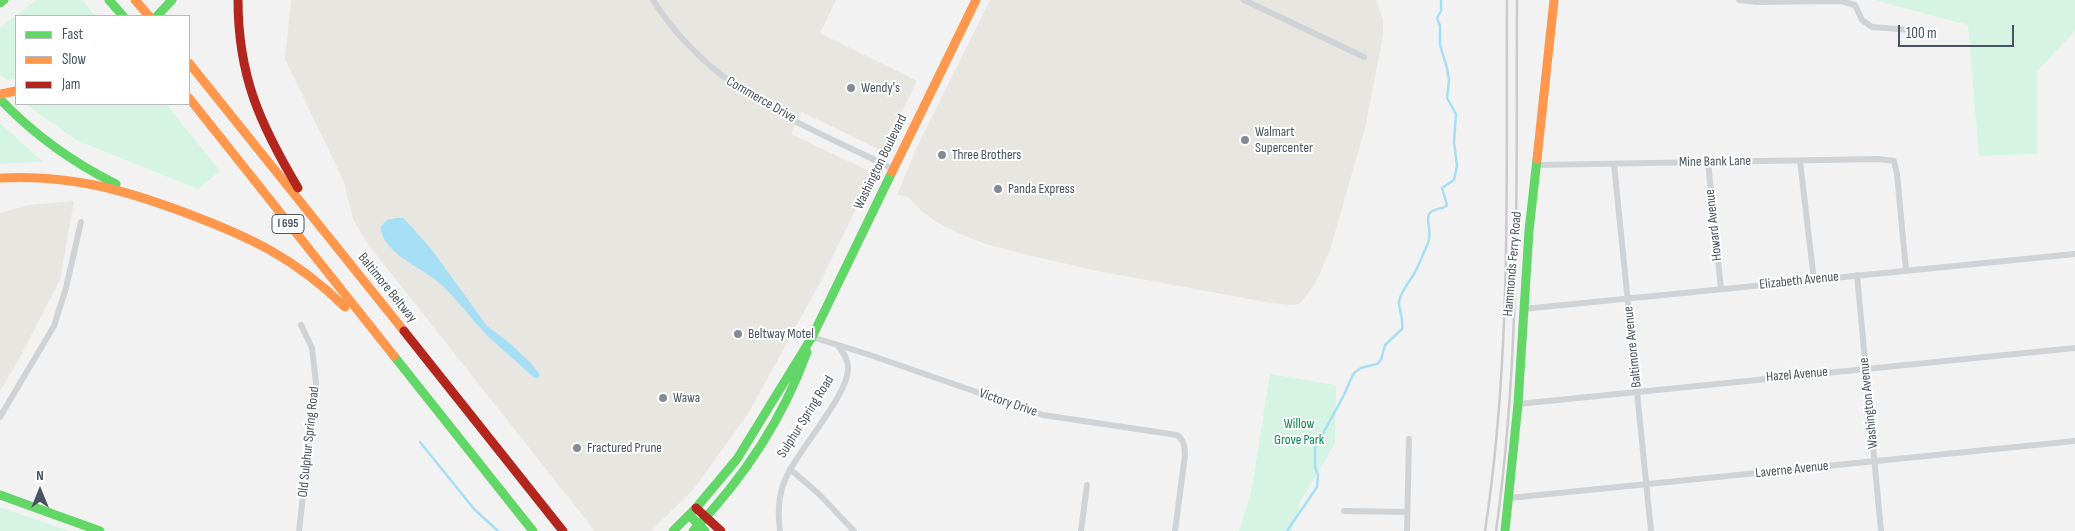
<!DOCTYPE html>
<style>
body{margin:0}
#map{position:relative;width:2075px;height:531px;overflow:hidden;background:#f3f2f2;font-family:"Sofia Sans Condensed",sans-serif}
canvas{display:block}
.legend{position:absolute;left:15px;top:15px;width:175px;height:90px;box-sizing:border-box;background:#fff;border:1px solid #b5bac0;margin:0;padding:6px 9px;list-style:none;font-size:15px;color:#475361}
.legend li{display:flex;align-items:center;gap:10px;height:25px}
.legend b{width:25px;border:1px solid #b5bac0}
.north{position:absolute;left:15px;top:466px;width:50px;height:50px;-webkit-text-stroke:4px #fff;paint-order:stroke;rotate:0deg;font-size:14px;font-weight:700;line-height:20px;text-align:center;color:#475361}
.north::after{content:'';display:block;margin:auto;width:18px;height:22px;background:#475361;clip-path:polygon(50% 0,100% 100%,50% 72%,0 100%)}
.scale{position:absolute;left:1898px;top:25px;width:116px;height:22px;box-sizing:border-box;border:2px solid #475361;border-top:0;padding-left:6px;font-size:15px;line-height:18px;white-space:nowrap;color:#475361;-webkit-text-stroke:4px #fff;paint-order:stroke}
</style>
<div id="map">
<canvas width="2075" height="531"></canvas>
<ul class="legend">
<li><b style="height:6px;background:#63d668"></b>Fast</li>
<li><b style="height:6px;background:#ff974d"></b>Slow</li>
<li><b style="height:6px;background:#b3261e"></b>Jam</li>
</ul>
<div class="north">N</div>
<div class="scale">100 m</div>
</div>
<script>
const g = document.querySelector('canvas').getContext('2d');
g.lineJoin = 'round';
function fillPath(path, color) {
  g.fillStyle = color;
  g.fill(path, 'evenodd');
}
function trace(path, color, width, dash) {
  g.strokeStyle = color;
  g.lineWidth = width;
  g.lineCap = dash ? 'butt' : 'round';
  g.setLineDash(dash || []);
  g.stroke(path);
}
function write(font, color, halo, rows, align = 'center') {
  g.font = font + ' "Sofia Sans Condensed",sans-serif';
  g.lineWidth = 4;
  g.setLineDash([]);
  g.textBaseline = 'middle';
  g.strokeStyle = halo;
  g.fillStyle = color;
  for (const [text, x, y, turn = 0] of rows) {
    g.save();
    g.translate(x, y);
    g.rotate((+turn || 0) * Math.PI / 180);
    g.textAlign = isNaN(turn) ? turn : align;
    if (halo) g.strokeText(text, 0, 0);
    g.fillText(text, 0, 0);
    g.restore();
  }
}
fillPath(new Path2D(`
 M291,0H836L820,33L917,81L882,151L802,112L791,134L873,173L821,281L749,412L693,490L651,531H595L367,243L353,219L344,182L285,59Z
 M990,0H1376L1383,20V36L1365,128L1330,250L1317,280L1304,299L1299,304L1292,305L1271,303L1098,271L1032,256L986,244L960,234L935,221L923,212L908,197L897,195L916,149Z
 M74,201L60,280L19,359L0,391V213L29,205Z`), '#e7e6e0');
fillPath(new Path2D(`
 M36,0H82L95,16H16V78L7,80L0,75V28Z
 M1874,0H2075V31L2037,71V154L1979,156L1968,25Z
 M26,104H166L220,171L198,189L76,140Z
 M0,123L43,162L0,164Z
 M1270,374L1336,385L1335,443L1298,506L1300,507L1291,531H1239L1251,493Z
 M0,507L69,531H0Z`), '#d5f4e3');
fillPath(new Path2D(`
 M396,218H403L408,223L432,250L487,326L507,341L530,362L540,375L538,378L533,377C517,361 498,347 483,331C466,313 452,292 433,278C417,266 380,250 381,226L387,220Z`), '#a6def5');
trace(new Path2D(`
 M420,442L474,509L498,531
 M1287,531L1317,487L1318,475L1315,467V448L1344,395L1350,381L1354,373L1361,368L1377,364L1381,360L1385,345L1402,329C1404,319 1399,311 1399,302C1400,291 1413,278 1417,268C1421,260 1424,252 1428,243C1435,227 1416,211 1443,208L1447,205L1442,188L1454,180L1457,166L1454,142L1456,114L1447,98L1449,80L1447,68L1440,45V26L1437,18L1441,11V0`), '#a6def5', 2.5);
trace(new Path2D(`
 M653,0C711,92 801,123 893,169
 M1244,0L1364,57
 M1739,0L1757,2L1841,1L1855,5L1862,20L1872,27L1912,30
 M1800,161L1814,280
 M1708,162L1721,289
 M1614,164L1651,531
 M1536,165L1878,159L1894,161L1897,174L1906,270
 M1857,275L1881,531
 M1523,309L2075,254
 M812,337L867,354L1043,415L1177,435C1184,440 1185,447 1185,455L1175,531
 M1518,404L2075,348
 M0,417L54,326L66,288L81,222
 M790,469L819,494L854,531
 M1509,498L2075,441
 M1344,511L1407,512
 M299,531L316,383L312,348L301,325
 M780,531C778,516 778,500 783,485C794,453 849,396 848,368C848,359 844,354 839,347
 M1081,531L1087,485
 M1407,531L1409,439`), '#d0d3d6', 6);
trace(new Path2D(`
 M109,0L123,16
 M0,3L4,0
 M157,16L172,0
 M0,99C34,135 72,162 116,184
 M394,356L533,531
 M0,495L100,531
 M689,515L705,531
 M673,531L696,508L737,459L812,337L892,172
 M693,531C744,478 782,421 807,352
 M1505,531L1518,404L1529,231L1537,159`), '#63d668', 9);
trace(new Path2D(`
 M135,0L149,16
 M189,63L404,331
 M0,94L16,91
 M189,98L394,356
 M1537,159L1554,0
 M892,172L976,0
 M0,178C68,174 122,189 186,213C250,237 295,258 345,307`), '#ff974d', 9);
trace(new Path2D(`
 M238,0C238,76 260,124 298,188
 M404,331L563,531
 M696,508L721,531`), '#b3261e', 9);
trace(new Path2D(`
 M1485,531C1512,355 1506,177 1507,0
 M1496,531C1521,355 1516,177 1517,0`), '#c9cbcd', 2.5);
for (const [x, y, r, color] of [
 [851,88,5,"#838b94"],
 [1245,140,5,"#838b94"],
 [942,155,5,"#838b94"],
 [998,189,5,"#838b94"],
 [738,334,5,"#838b94"],
 [663,398,5,"#838b94"],
 [577,448,5,"#838b94"]
]) {
  const dot = new Path2D();
  dot.arc(x, y, r, 0, 2 * Math.PI);
  g.fillStyle = color;
  g.fill(dot);
  trace(dot, '#fff', 2);
}
for (const [x, y, w] of [
 [288,224,32]
]) {
  const box = new Path2D();
  box.roundRect(x - w / 2, y - 9.5, w, 19, 4);
  g.fillStyle = '#fff';
  g.fill(box);
  trace(box, '#475361', 1);
}
write('bold 12px', '#475361', null, [
 ["I 695",288,224]
]);
write('14px', '#475361', '#fff', [
 ["Wendy's",861,88],
 ["Walmart",1255,132],
 ["Supercenter",1255,148],
 ["Three Brothers",952,155],
 ["Panda Express",1008,189],
 ["Beltway Motel",748,334],
 ["Wawa",673,398],
 ["Fractured Prune",587,448]
], 'left');
write('14px', '#475361', '#fff', [
 ["Commerce Drive",761,100,30],
 ["Washington Boulevard",881,162,-64],
 ["Mine Bank Lane",1715,162,-1],
 ["Howard Avenue",1714,225,-96],
 ["Hammonds Ferry Road",1513,264,-85],
 ["Elizabeth Avenue",1799,281,-6],
 ["Baltimore Beltway",387,288,51],
 ["Baltimore Avenue",1633,347,-96],
 ["Hazel Avenue",1797,375,-5],
 ["Victory Drive",1008,403,19],
 ["Washington Avenue",1869,403,-96],
 ["Sulphur Spring Road",806,417,-58],
 ["Old Sulphur Spring Road",309,442,-84],
 ["Laverne Avenue",1792,470,-6]
]);
write('14px', '#0d8754', '#fff', [
 ["Willow",1299,424],
 ["Grove Park",1299,440]
]);
</script>
